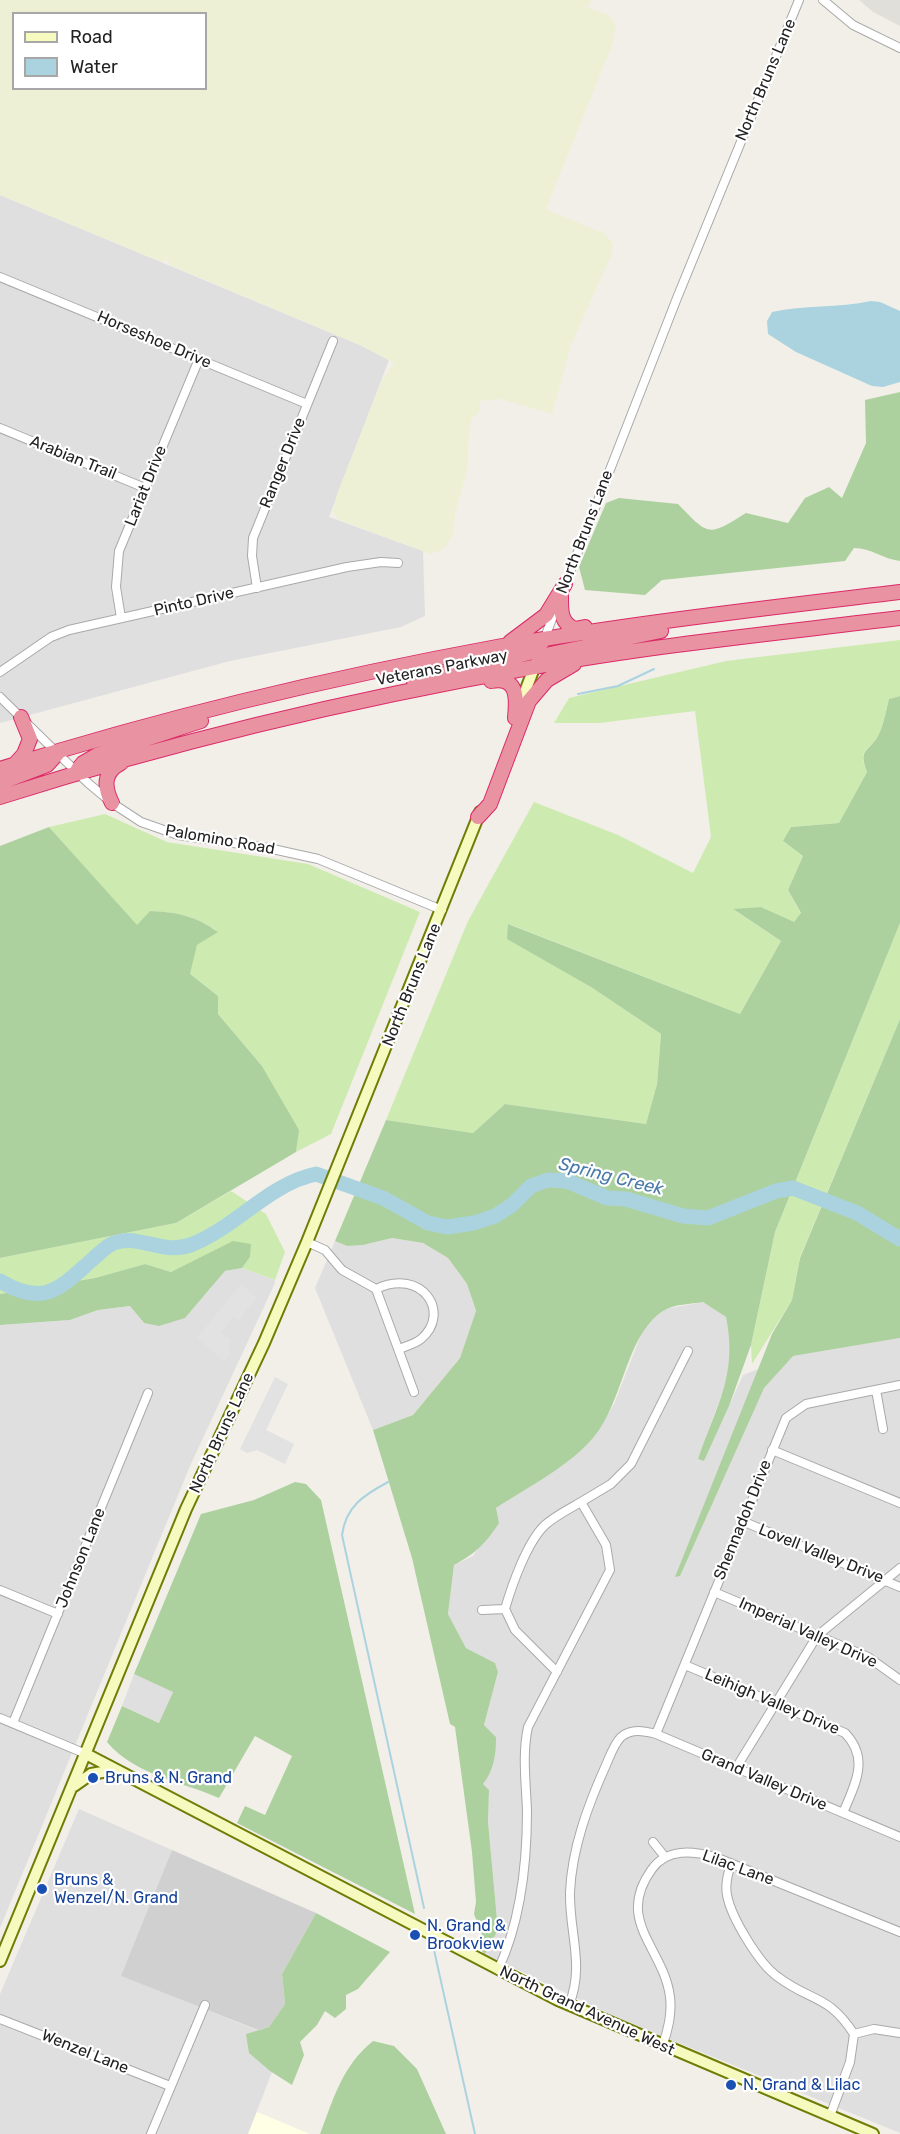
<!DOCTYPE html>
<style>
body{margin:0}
#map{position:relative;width:900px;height:2134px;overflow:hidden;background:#f2efe9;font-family:Rubik,sans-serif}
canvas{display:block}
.legend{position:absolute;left:12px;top:12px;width:195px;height:78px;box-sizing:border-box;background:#fff;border:2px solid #a7a7a7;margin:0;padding:8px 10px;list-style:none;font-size:18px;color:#222}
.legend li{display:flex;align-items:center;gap:12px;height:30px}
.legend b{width:30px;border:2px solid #a7a7a7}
</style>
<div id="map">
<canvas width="900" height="2134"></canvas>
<ul class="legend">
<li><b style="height:8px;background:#f7fabf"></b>Road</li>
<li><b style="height:16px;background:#aad3df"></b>Water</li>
</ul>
</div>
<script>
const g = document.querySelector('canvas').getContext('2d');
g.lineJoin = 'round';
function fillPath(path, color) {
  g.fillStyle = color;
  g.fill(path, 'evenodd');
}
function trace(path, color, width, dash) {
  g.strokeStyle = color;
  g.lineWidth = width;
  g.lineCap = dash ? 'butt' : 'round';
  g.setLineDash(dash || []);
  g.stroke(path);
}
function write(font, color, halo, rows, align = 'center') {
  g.font = font + ' Rubik,sans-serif';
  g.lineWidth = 4.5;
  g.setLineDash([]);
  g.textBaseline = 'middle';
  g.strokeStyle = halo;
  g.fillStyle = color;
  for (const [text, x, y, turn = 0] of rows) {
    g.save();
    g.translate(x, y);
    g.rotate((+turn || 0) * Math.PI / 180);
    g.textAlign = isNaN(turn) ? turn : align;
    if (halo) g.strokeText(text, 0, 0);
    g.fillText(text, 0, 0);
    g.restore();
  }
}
fillPath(new Path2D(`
 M0,195L360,345L389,360L329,517L423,551L425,616L401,627L230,661L0,723Z
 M392,1238L423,1243L448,1258L467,1284L476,1312L460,1358L413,1415L373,1430L315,1288L335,1241L347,1246L363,1245Z
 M242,1268L275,1280V1283L190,1466L0,1928V1325L70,1320L98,1310L130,1306L144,1323L185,1318L225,1271Z
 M704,1302L726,1317L732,1345L728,1377L698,1459L704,1461L743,1375L793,1356L900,1338V2133L620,2019L485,1954L498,1930L488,1822L489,1790L483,1784L496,1737L484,1725L498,1672L495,1663L466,1648L448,1614L454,1565L473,1556L496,1518L495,1508L568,1460L593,1438L614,1404L644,1327L665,1309Z
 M134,1674L173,1691L160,1723L122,1706Z
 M79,1809L172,1850L122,1976L284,2041L248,2134H0V1994Z`), '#e0dfdf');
fillPath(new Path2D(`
 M257,2112L310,2134H248Z`), '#ffffe5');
fillPath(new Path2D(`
 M172,1850L316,1913L282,1974L285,2004L269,2027L258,2030L121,1976Z`), '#d0d0d0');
fillPath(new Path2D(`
 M859,0H900V26L873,12Z`), '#e1dfda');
fillPath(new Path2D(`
 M0,0H591L588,8L609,15L616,25L613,43L546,209L605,234L613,244L611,256L571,345L552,414L500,399L480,401L479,413L472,418L469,428L468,466L455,514L453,534L445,548L431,554L339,520L333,513L337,494L382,380L394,363L360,345L170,265L166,258L162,262L0,195ZM14,14H206V88H14Z`), '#eef0d5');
fillPath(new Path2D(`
 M900,640V696L889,699C886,710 884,725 878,736C868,752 857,749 867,772L839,823L791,827L784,842L803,856L788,890L801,914L794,923L761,907L734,910L781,941L740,1014L509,924L591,987L661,1034L657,1084L646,1124L505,1104L473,1133L386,1120L468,921L534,802L618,835L693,873L711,837L695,711L600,723H554L569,698L726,661Z
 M105,814L167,842L308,864L420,912L331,1134L296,1152L298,1130L262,1066L218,1014V996L189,974L197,945L217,931C196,916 176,912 150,911L137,926L49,827Z
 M900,923V1019L800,1257L792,1300L752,1364L751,1345L775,1232Z
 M231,1191L266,1214L285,1252L275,1280L242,1268L250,1257L200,1259L171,1272L145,1264L95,1278L0,1294V1258L176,1223Z`), '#cdebb0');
fillPath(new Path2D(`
 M900,392V561C883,559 871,548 854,548L845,561L662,580L645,595L585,590L579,567L606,503L619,498L678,504C709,536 708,537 746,513L788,523L805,498L829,487L842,498L866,443L865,400Z
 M900,696V923L775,1232L751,1345L729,1406L704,1461L698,1459C716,1406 738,1375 726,1317L703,1302C692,1304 673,1304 663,1311C625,1336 624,1402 593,1438C568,1467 528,1487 496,1508L499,1523C486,1543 475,1554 454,1565L448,1614L466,1648L495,1663L498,1672L484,1725L496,1737C496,1755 494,1770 483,1784L489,1790L488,1822L498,1930L485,1954L477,1947L482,1935L474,1914L476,1902L472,1852L455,1727L450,1724L412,1558L373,1430L413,1415L460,1358L476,1311L467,1284L448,1258L423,1243L392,1238L363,1245L347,1246L335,1241L386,1120L473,1133L505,1104L646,1124L657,1084L661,1034L591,987L507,939L508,924L740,1014L781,941L733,909L761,907L794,922L801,913L788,890L803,856L783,841L791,827L839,823L867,772C858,748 868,753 878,736C884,725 886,710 889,699Z
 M49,827L137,925L150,911C177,912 196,916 218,932L197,945L190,974L218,996V1014L262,1066L299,1130L296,1152L176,1223L0,1258V846Z
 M900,1019V1338L793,1356L764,1388L680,1576L675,1577L772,1334L792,1300L800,1258Z
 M233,1241L251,1244L250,1257L242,1268L225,1271L185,1318L159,1326L144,1323L130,1306L98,1310L70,1320L0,1325V1294L95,1278L145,1264L171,1272Z
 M295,1482L306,1484L321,1500L415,1914L237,1823L245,1806L265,1815L292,1756L255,1736L219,1798C180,1781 135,1775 107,1742L122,1706L159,1723L173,1692L134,1674L201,1514L254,1500Z
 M316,1913L390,1952L358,1989L346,1995V2009L335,2018L325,2011L317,2025L300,2042L304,2055L292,2085L270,2071L249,2053L246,2034L269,2027L285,2004L282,1974Z
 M373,2041L394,2046L417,2069L446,2134H320C334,2098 342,2066 373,2041Z`), '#add19e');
fillPath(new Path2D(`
 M241,1284L257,1297L238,1321L233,1317L221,1332L232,1341L229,1344V1355L224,1361L197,1338Z
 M275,1377L288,1384L266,1430L294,1444L285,1464L257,1450L247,1453L240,1449Z`), '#e2e2e2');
fillPath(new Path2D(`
 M871,301L880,302L900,311V382L883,387L872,386L796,352L768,334L767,321L772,312C804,305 838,308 871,301Z`), '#aad3df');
trace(new Path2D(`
 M578,694L618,686L654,669
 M388,1482C364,1495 346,1506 342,1535L424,1908
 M434,1950L475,2134`), '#aad3df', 2);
trace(new Path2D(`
 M0,1281C45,1308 60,1288 94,1258C101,1252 108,1244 117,1242C142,1235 164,1256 193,1244C237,1226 269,1184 316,1174L383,1198L428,1223L447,1227L474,1223L495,1216L512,1205L531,1186L548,1180L567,1181L607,1198L626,1199L683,1216L708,1218L776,1191L793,1188L857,1213L900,1239`), '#aad3df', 15);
const street = new Path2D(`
 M823,0L853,25L900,48
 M0,277L307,404
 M0,428L145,488
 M565,585L677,298L799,0
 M257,588L252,556L253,538L333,341
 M121,618L116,587L119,551L199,359
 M544,640L556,608
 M0,672L51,637L69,630L347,567L381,562L398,563
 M0,697L88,783L112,803L141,822L178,835L268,848L318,859L442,910
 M307,1242L325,1250L342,1270L376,1289L414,1392
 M376,1289C422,1267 452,1313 421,1339C415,1344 406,1346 399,1349
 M876,1390L883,1429
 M772,1450L900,1503
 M742,1521L900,1587
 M0,1590L58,1614
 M714,1592L868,1657L900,1680
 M482,1610L505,1609
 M685,1665L845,1733C870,1759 855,1784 843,1813
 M557,1672L515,1630L505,1609C512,1585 527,1542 545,1525C555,1516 569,1509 581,1502
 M0,1718L86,1754
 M13,1723L148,1393
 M656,1734L786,1418L806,1404L900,1385
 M736,1768L817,1636L900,1568
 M653,1842L665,1857
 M731,1863C728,1874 725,1884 727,1895C731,1917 759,1964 778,1977C811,2002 828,1994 854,2034L850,2062L830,2116
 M498,1970C521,1921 527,1864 527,1811C526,1783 522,1754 528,1727L610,1570L606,1545L581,1502L611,1484L631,1464L688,1351
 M569,2005C585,1965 569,1933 570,1892C572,1848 588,1805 606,1765C610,1756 614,1744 621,1737C632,1728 644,1731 656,1734L900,1837
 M0,2019L170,2086
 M854,2034L874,2029L900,2033
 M662,2046C668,2032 672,2013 670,1997C664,1948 614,1921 652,1869C667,1848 693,1851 715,1857L900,1932
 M151,2134L205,2005`);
const secondary = new Path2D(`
 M518,710L536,663
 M86,1754L558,2000L873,2134
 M74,1786L91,1774L114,1770
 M0,1961L186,1509L264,1343L307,1242L480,812`);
const highway = new Path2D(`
 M561,596C561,610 560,623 575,629L585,627
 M510,642L546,615L565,584
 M535,667L550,654L661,631
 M414,681L533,652L544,640
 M491,681C518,676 517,698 515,718
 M15,764L24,754L30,739L21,717
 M0,769C164,717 333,677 502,646C634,623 767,608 900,592
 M78,769L83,763L97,755L201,721
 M0,783L47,765L58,753
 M0,797C175,741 353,699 534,667C655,645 778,633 900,618
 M112,803C104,787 103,772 121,763
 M478,817L490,804L529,701L547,680L574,664`);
trace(street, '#a9a9a9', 10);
trace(secondary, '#707d05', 14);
trace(highway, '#dc2a67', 16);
trace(street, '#fff', 8);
trace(secondary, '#f7fabf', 10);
trace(highway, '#e892a2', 14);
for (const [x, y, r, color] of [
 [93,1778,6,"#1a4fb4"],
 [42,1889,6,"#1a4fb4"],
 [415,1935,6,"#1a4fb4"],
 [731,2085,6,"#1a4fb4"]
]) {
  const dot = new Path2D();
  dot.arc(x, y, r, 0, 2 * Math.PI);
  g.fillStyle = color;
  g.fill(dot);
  trace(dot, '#fff', 2);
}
write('16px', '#222', '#fff', [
 ["North Bruns Lane",766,80,-67],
 ["Horseshoe Drive",154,340,23],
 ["Arabian Trail",73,458,22],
 ["Ranger Drive",283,463,-68],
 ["Lariat Drive",146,486,-68],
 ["North Bruns Lane",585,532,-69],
 ["Pinto Drive",194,602,-13],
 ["Veterans Parkway",442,668,-11],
 ["Palomino Road",220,840,10],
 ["North Bruns Lane",412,985,-68],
 ["North Bruns Lane",222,1433,-65],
 ["Shennadoh Drive",743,1520,-68],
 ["Lovell Valley Drive",821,1554,22],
 ["Johnson Lane",81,1558,-68],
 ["Imperial Valley Drive",808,1633,24],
 ["Leihigh Valley Drive",772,1702,23],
 ["Grand Valley Drive",764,1780,23],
 ["Lilac Lane",738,1868,20],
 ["North Grand Avenue West",587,2011,25],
 ["Wenzel Lane",85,2052,22]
]);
write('16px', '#164399', '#fff', [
 ["Bruns & N. Grand",105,1778],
 ["Bruns &",54,1880],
 ["Wenzel/N. Grand",54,1898],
 ["N. Grand &",427,1926],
 ["Brookview",427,1944],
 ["N. Grand & Lilac",743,2085]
], 'left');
write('italic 18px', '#4a7aab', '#fff', [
 ["Spring Creek",611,1177,14]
]);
</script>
